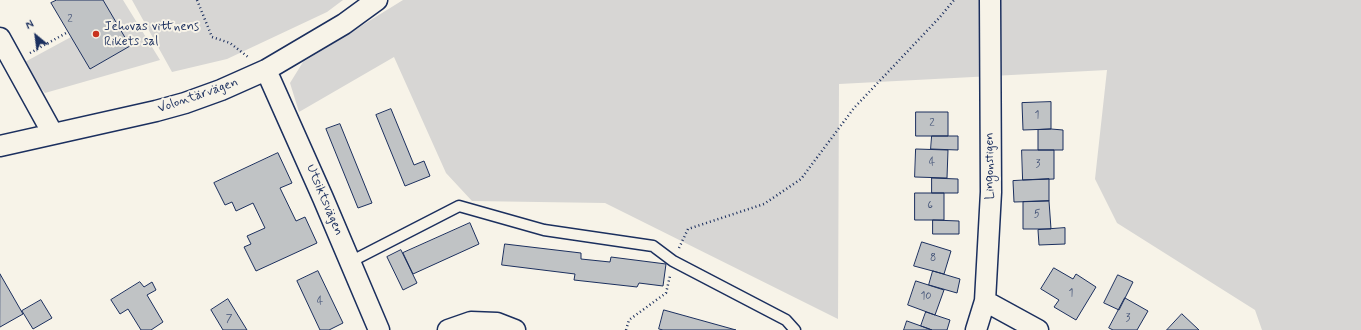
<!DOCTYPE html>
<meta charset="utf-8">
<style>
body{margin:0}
#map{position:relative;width:1361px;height:330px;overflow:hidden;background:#f7f3e8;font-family:Mynerve,sans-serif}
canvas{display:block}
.north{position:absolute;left:16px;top:16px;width:40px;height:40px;-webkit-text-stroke:3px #f7f3e8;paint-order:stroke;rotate:331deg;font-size:11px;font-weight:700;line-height:16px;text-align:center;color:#1b2f5e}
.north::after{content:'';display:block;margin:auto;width:14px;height:18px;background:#1b2f5e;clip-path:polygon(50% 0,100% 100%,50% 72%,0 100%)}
</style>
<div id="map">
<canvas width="1361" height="330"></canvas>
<div class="north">N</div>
</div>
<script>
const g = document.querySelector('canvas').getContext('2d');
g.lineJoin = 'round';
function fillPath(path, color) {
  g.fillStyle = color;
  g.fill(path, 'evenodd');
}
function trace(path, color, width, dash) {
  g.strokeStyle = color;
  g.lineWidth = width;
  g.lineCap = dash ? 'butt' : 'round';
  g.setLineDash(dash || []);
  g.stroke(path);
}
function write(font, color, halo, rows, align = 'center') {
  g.font = font + ' Mynerve,sans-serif';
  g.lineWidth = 4;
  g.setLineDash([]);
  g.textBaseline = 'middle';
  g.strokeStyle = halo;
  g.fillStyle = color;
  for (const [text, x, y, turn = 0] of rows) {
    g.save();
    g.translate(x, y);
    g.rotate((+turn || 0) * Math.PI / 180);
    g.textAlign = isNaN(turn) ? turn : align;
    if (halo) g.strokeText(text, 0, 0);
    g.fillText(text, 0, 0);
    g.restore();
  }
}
fillPath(new Path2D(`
 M103,0H123L160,60L45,93L31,77L23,63L71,37L90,69L130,46Z
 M132,0H343L327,12L227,59L172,72Z
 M403,0H1361V330H1262L1255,310L1117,223L1095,179L1107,70L839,84L838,319L605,203L472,201L446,173L394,57L299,112L290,83L303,62Z`), '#d7d6d4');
const building = new Path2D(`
 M57,0H103L130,46L90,69L51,3Z
 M1051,102V129L1023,130L1022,103Z
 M391,109L414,165L424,161L430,176L405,186L376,115Z
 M916,112H948V136H916Z
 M340,124L372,203L358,208L326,129Z
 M1051,129L1063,130V150H1038V130Z
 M932,136H958V150L931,149Z
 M916,149L948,150L947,178L915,177Z
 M1022,150H1054V179L1023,180Z
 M278,153L292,183L280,188L296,221L305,217L317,243L256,271L244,247L251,244L247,236L265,228L253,203L236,211L232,202L225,205L214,183Z
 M932,178L958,179V193H932Z
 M1049,179V201L1014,202L1013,181Z
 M915,193H944V220H915Z
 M1049,201L1051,229H1023V202Z
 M933,220L959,221V234H933Z
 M470,223L479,244L413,274L403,253Z
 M1065,228V244L1039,245L1038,230Z
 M922,242L951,251L944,274L914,266Z
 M505,244L581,253V259L610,262L611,257L666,264L663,286L639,283L637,287L574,280L575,274L502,265Z
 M401,250L417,283L403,290L387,257Z
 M1054,268L1073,279L1076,274L1096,287L1076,320L1054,307L1059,300L1041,289Z
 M318,271L343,323L329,330H320L297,281Z
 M933,271L960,279L957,293L929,285Z
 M0,274L23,314L0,327Z
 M1118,275L1133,282L1119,310L1104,303Z
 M916,281L944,290L935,315L908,305Z
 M140,282L144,287L152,282L156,290L147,295L163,322L151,330H141L128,309L120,314L111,300Z
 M1125,298L1148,311L1137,330H1113L1109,328Z
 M228,299L247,330H223L211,310Z
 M41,300L52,318L33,329L22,311Z
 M664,310L736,330H663L659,329Z
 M926,312L950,320L947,330H932L921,326Z
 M1182,314L1199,330H1167Z
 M907,321L921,326L932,330H904Z`);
fillPath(building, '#c0c3c5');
trace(building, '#1b2f5e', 1);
const lane = new Path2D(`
 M350,262L459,206L544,230L653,246L673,261L786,320L795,330`);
const street = new Path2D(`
 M0,38L53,134
 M266,70L323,198L379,330
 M0,146L156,111L185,103L221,90L266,70L344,24L377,0
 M985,301L1038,330
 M448,330L471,322L497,323L515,330
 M976,330L985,301L991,192L990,0`);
trace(lane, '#1b2f5e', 13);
trace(street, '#1b2f5e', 23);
trace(new Path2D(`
 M197,0L212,37L230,43L248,57
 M30,53L68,32
 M679,248L688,229L764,204L801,179L854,108L940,17L954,0
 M626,330L629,320L666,293L670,276`), '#1b2f5e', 2.5, [1, 3]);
trace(lane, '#f7f3e8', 10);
trace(street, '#f7f3e8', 20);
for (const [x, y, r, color] of [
 [96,34,4,"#c8321e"]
]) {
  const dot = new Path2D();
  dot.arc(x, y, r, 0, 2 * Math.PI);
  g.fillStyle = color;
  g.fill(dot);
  trace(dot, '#f7f3e8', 1.5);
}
write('11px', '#445478', null, [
 ["2",70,20],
 ["1",1037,116],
 ["2",932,124],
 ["4",932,163],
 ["3",1038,165],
 ["6",930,206],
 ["5",1037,215],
 ["8",933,259],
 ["1",1071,294],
 ["10",926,297],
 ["4",320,302],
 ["3",1128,319],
 ["7",229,320]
]);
write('13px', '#1b2f5e', '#f7f3e8', [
 ["Jehovas vittnens",104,27],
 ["Rikets sal",104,42]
], 'left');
write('13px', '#1b2f5e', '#f7f3e8', [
 ["Volontärvägen",198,96,-19],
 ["Lingonstigen",990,166,-90],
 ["Utsiktsvägen",324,200,67]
]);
</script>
